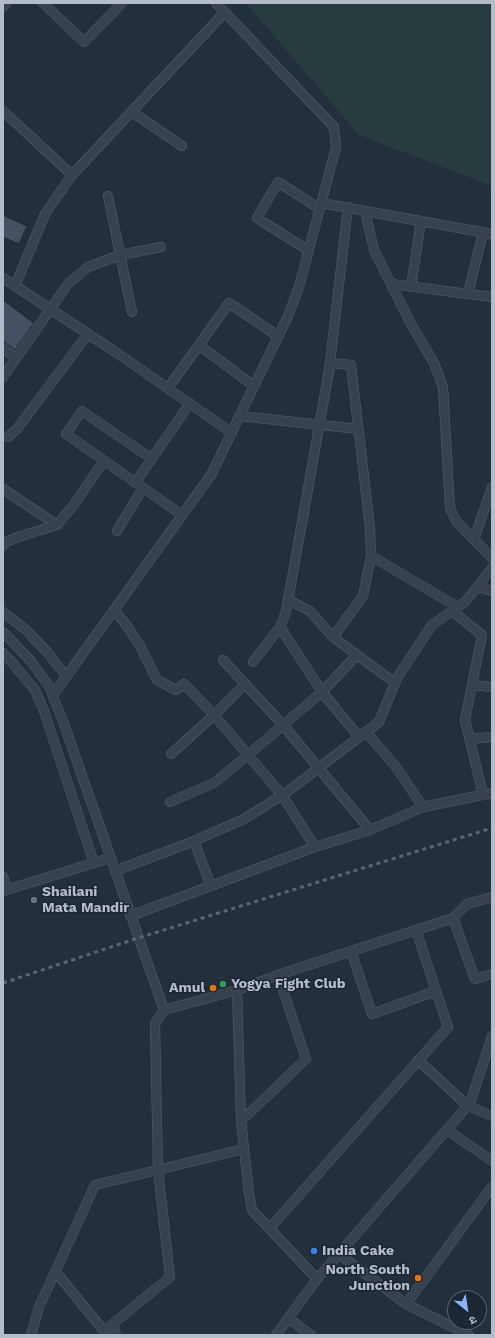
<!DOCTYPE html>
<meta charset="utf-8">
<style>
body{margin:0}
#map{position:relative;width:495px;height:1338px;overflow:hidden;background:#242f3e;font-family:"Work Sans","Noto Sans Devanagari",sans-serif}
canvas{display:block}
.frame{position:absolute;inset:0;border:4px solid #b4bcc9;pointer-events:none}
.north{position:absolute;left:447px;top:1290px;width:40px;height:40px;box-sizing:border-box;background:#1d2633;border:1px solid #59626f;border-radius:50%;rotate:150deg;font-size:11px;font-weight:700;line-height:16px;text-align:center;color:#b4bcc9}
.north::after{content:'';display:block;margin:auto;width:14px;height:18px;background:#8ab4f8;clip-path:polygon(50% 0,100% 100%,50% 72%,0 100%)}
</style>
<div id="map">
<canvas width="495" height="1338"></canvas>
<div class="frame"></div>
<div class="north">उ</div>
</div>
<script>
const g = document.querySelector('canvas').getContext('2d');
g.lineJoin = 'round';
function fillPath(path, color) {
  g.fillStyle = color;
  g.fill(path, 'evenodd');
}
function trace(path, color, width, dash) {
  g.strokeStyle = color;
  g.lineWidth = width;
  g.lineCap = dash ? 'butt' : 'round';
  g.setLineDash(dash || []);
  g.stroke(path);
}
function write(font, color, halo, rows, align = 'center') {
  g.font = font + ' "Work Sans",sans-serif';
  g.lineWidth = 3;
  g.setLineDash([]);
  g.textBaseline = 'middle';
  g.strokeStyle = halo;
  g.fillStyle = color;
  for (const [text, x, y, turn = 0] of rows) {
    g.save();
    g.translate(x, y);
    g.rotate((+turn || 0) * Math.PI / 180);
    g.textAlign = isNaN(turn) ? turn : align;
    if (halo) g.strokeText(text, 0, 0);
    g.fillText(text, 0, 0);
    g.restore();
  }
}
fillPath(new Path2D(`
 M246,3H492V186L359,135Z`), '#263c3f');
const building = new Path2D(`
 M3,215L27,226L19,244L3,237Z
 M3,300L34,323L15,350L3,341Z`);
fillPath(building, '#455162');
trace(building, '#1f2835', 1);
const minor = new Path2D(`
 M43,3L84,42L122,3
 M3,7L6,3
 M3,111L72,175
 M132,112L182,146
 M108,196L132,312
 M321,203L492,234
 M365,211L374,250L411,324L434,363L443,387L450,508L456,521L492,558
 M309,251L257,218L278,182L320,209
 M3,278L117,353L232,433
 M391,284L492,297
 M15,286L45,214L72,175L225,12
 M411,287L421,221
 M468,294L483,232
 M199,345L254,386
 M3,348L16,358
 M330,363L351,365L370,528L371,556L363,596L333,637
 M3,377L68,284L88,267L120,255L161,247
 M168,388L229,303L278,336
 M240,416L358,429
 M8,437L17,429L88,334
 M152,459L82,411L66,434L182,515
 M135,483L190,403
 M3,489L57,525
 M117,531L143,488
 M474,539L492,487
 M3,546L6,542L21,536L57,525L72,507L104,461
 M371,556L458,607
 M477,587L492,591
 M288,600L310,611L333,637L395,683
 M114,610L127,626L139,644L157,680L176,690L184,684L214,715L282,795L315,847
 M452,611L482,635L465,720L483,795
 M3,612L26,630L48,653L66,676
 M280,627L322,692L359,737
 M3,632L30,660L49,686L64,724L164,1010L237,990L241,1121L249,1193L252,1210L317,1279L276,1335
 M3,653L10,660L35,690L44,711L94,863
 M223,660L283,725L370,830
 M253,662L280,627L286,612L329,371L348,207
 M472,685L492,687
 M53,695L211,475L288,316L299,287L336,147L334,127L216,3
 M366,732L396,767L423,807
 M469,739L492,737
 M171,754L214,715L245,684
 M170,802L214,783L248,755L322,692L357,655
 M194,841L211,886
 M115,871L194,841L244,819L287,792L379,722L397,678L432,625L465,602L492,568
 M3,877L7,890
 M3,891L110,858
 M130,916L315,847L370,830L423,807L492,793
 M453,918L475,979L492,974
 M351,951L372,1014L436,991
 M237,990L290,971L453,918L467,904L492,897
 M418,1060L468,1106L492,1116
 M241,1121L306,1059L278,975
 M447,1130L492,1161
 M270,1228L448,1027L416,930
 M339,1254L406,1304L469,1335
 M55,1271L104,1331L170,1277L158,1170L155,1024L164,1010
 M317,1279L470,1103L492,1036
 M406,1304L492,1187
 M288,1318L311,1335
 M113,1324L116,1335
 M31,1335L39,1307L95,1185L244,1149`);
trace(minor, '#565f6c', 10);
trace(minor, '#38414e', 9);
trace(new Path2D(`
 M3,983L138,938L492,828`), '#5a6575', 3, [4, 4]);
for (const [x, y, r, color] of [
 [34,900,4,"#6b7280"],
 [223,984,4,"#2e9e5b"],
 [213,988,4,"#e8710a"],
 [314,1251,4,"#3f7fe0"],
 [418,1278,4,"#e8710a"]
]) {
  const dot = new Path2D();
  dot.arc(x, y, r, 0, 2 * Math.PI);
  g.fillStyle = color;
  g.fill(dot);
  trace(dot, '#1d2633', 1.5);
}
write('bold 14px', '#b4bcc9', '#1d2633', [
 ["Shailani",42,892],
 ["Mata Mandir",42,908],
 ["Yogya Fight Club",231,984],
 ["Amul",205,988,"right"],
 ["India Cake",322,1251],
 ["North South",410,1270,"right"],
 ["Junction",410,1286,"right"]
], 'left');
</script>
